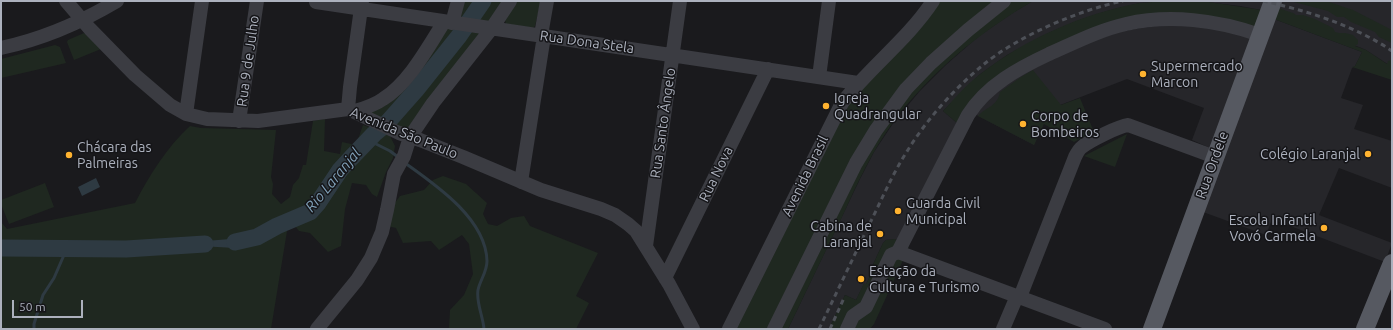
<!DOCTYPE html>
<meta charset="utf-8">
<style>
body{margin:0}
#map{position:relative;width:1393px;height:330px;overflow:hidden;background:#1a1a1d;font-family:Ubuntu,sans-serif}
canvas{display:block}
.frame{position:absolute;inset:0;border:2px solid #acb1bd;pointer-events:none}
.scale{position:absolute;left:12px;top:300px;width:71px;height:18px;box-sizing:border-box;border:2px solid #acb1bd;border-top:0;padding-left:5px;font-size:12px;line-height:14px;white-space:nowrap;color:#acb1bd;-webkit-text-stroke:3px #151518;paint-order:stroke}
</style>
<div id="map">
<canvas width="1393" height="330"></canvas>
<div class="frame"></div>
<div class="scale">50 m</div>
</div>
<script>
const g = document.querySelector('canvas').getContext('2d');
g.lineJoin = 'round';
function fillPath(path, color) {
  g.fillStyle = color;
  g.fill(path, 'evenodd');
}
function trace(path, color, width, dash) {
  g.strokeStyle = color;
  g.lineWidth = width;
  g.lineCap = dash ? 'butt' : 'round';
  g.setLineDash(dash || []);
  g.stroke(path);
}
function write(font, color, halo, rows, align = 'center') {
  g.font = font + ' Ubuntu,sans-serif';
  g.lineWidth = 3;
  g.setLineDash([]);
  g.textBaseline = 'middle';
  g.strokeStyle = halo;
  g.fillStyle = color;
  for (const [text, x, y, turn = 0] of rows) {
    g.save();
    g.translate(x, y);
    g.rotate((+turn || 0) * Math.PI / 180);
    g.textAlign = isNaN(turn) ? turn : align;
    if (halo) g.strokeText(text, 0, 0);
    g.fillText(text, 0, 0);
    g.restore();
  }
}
fillPath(new Path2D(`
 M1033,1H1166L1140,3L1107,11L1077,21L1049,33L1007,55L979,75L943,111L957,123L898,240L895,239L886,240L883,243L869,273L871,274L866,284H864L856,300L845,295L829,329H788L860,179L874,152L894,122L919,92L947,64L979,36L1014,12Z
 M1197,1H1392V67L1366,50L1320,31L1274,19L1362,52L1355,66L1352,68L1341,98L1363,105L1354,129L1392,141V188L1339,168L1319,215L1392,243L1385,262L1272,219L1266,235L1203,212L1210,148L1192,140L1204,108L1127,79L1050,109L1034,145L965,109L1071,39L1261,10L1240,6Z`), '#26262a');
fillPath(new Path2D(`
 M462,1H504L412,127L390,136L395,146L393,158L386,172L377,197L372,194L366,185L352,183L345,209L341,246L328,252L310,233L299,231L289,219L271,329H1V222L7,229L135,203C149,176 167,147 190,126L201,128L276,130L271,177L273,184L272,194L281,204L290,197L293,185L299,178L303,165H306L313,121L325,119L324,151L340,154L342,142L356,145L363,125L374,129L379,121L370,114Z
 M516,1H541L535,26L533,28L506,24L505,20Z
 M939,1H1033C980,32 931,72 894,121C872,151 857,184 842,217C824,254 806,292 788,329H734L845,105Z
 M1166,1H1202L1262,10L1255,26L1185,15L1049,48L957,123L943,111C954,99 966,85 979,75C1025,39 1082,14 1139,3C1148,2 1157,2 1166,1Z
 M1290,1H1326L1353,10L1392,30V43L1379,37L1375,32L1351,22L1344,17H1337L1328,11Z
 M1278,8L1293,13L1296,15H1303L1315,19L1333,28L1335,32L1339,33H1345L1353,35L1358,40V44L1355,46L1366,50L1387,64L1388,61L1392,60V80L1352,67L1355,66L1362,52L1274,19Z
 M84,33L101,49L74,60L67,42L68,40Z
 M55,45L60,47L66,63L1,78V59Z
 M1033,70L1061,105L1080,98L1094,132L1074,142L1044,124L1034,145L978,116C987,106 997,107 1000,92L1021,77Z
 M1127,134L1115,167L1084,156Z
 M443,176L466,184L487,203L483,214L488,224L497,226L511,218L524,216L530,226L598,253L576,296L589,303L576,329H449L450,310L464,295L473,274L469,244L462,235L439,250L431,241L403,243L396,228L387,226L391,208L400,196L424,190L433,180Z
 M45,183L54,207L9,224L1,204V200Z
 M895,239L909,247L874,324L870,329H829L845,295L856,300L864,283L866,284L871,274L869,273L883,243L886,240Z`), '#1f2820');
fillPath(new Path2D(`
 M96,178L100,187L82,196L78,187Z
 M257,233V241L235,248L182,245L206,241L230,239Z`), '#2e3a42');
trace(new Path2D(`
 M368,140L390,151L398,157
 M405,163C436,185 486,219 487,261C487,272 480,280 478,290C476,303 483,316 484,329
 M34,329V324L43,295L54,278L67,248`), '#2e3a42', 3);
trace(new Path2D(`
 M235,242L257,237L277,226L310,212L318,203L340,170L351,158L374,134L386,124L416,90L459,36L483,1
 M1,248L126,249L205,244`), '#2e3a42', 17);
trace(new Path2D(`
 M66,1L90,29L135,75L170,105L186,114L207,119L258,121L348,109L399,133L420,140L463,157L541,190L601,209L615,215L628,224L636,231L669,284L693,329
 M316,2L858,83
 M452,23L458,1
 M541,35L547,1
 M1,48C43,39 80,23 117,1
 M819,77L829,1
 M348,109L350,87L362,1
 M355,111C365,108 375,105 383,99C409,83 428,47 444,22
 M186,114L202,1
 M239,121L257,1
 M521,182L544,36
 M646,246L680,1
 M898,252L968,115C987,85 1019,68 1049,54C1074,43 1099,30 1126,24C1169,14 1218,20 1260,35
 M898,252L1105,329
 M665,278L768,69
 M1020,297L1075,157C1077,153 1079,149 1082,147C1089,141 1119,126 1128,125L1215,157
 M317,329L357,280L371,258L382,232L387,210L394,174L404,156L410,137L433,103L492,28L510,1
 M729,329L842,103C870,67 908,39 933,1
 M774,329L856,163L876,130L906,89L931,63L968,30L1004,1
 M847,329L853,316L866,307L891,255L898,252
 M1003,329L1017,296`), '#3b3c42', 14);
trace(new Path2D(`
 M1152,329L1273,1
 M1365,329L1392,263`), '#565961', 18);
trace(new Path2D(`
 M1263,1C1305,10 1356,26 1392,51
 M819,329C836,294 853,258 870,223C882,199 892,175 906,153C926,120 954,89 983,65C1018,36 1079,10 1123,1
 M830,329L844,298`), '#4d5057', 3, [5, 4]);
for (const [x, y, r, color] of [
 [1143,74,4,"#ffb330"],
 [826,106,4,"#ffb330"],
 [1023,124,4,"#ffb330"],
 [1368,154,4,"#ffb330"],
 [69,155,4,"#ffb330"],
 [898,211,4,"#ffb330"],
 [1324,228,4,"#ffb330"],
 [880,234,4,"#ffb330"],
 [861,279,4,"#ffb330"]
]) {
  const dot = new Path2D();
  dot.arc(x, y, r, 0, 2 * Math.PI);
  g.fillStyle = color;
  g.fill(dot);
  trace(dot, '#151518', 1.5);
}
write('14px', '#acb1bd', '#151518', [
 ["Rua Dona Stela",587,42,8],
 ["Rua 9 de Julho",248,61,-82],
 ["Rua Santo Ângelo",663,123,-82],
 ["Avenida São Paulo",404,133,22],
 ["Rua Ordele",1212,165,-70],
 ["Rua Nova",716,174,-64],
 ["Avenida Brasil",805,176,-64]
]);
write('14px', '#acb1bd', '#151518', [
 ["Supermercado",1151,66],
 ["Marcon",1151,82],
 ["Igreja",834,98],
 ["Quadrangular",834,114],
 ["Corpo de",1031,116],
 ["Bombeiros",1031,132],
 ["Chácara das",77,147],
 ["Palmeiras",77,163],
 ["Colégio Laranjal",1360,154,"right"],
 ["Guarda Civil",906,203],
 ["Municipal",906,219],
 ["Escola Infantil",1316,220,"right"],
 ["Vovó Carmela",1316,236,"right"],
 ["Cabina de",872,226,"right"],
 ["Laranjal",872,242,"right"],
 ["Estação da",869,271],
 ["Cultura e Turismo",869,287]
], 'left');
write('italic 15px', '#81a1b9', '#151518', [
 ["Rio Laranjal",333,180,-50]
]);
</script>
